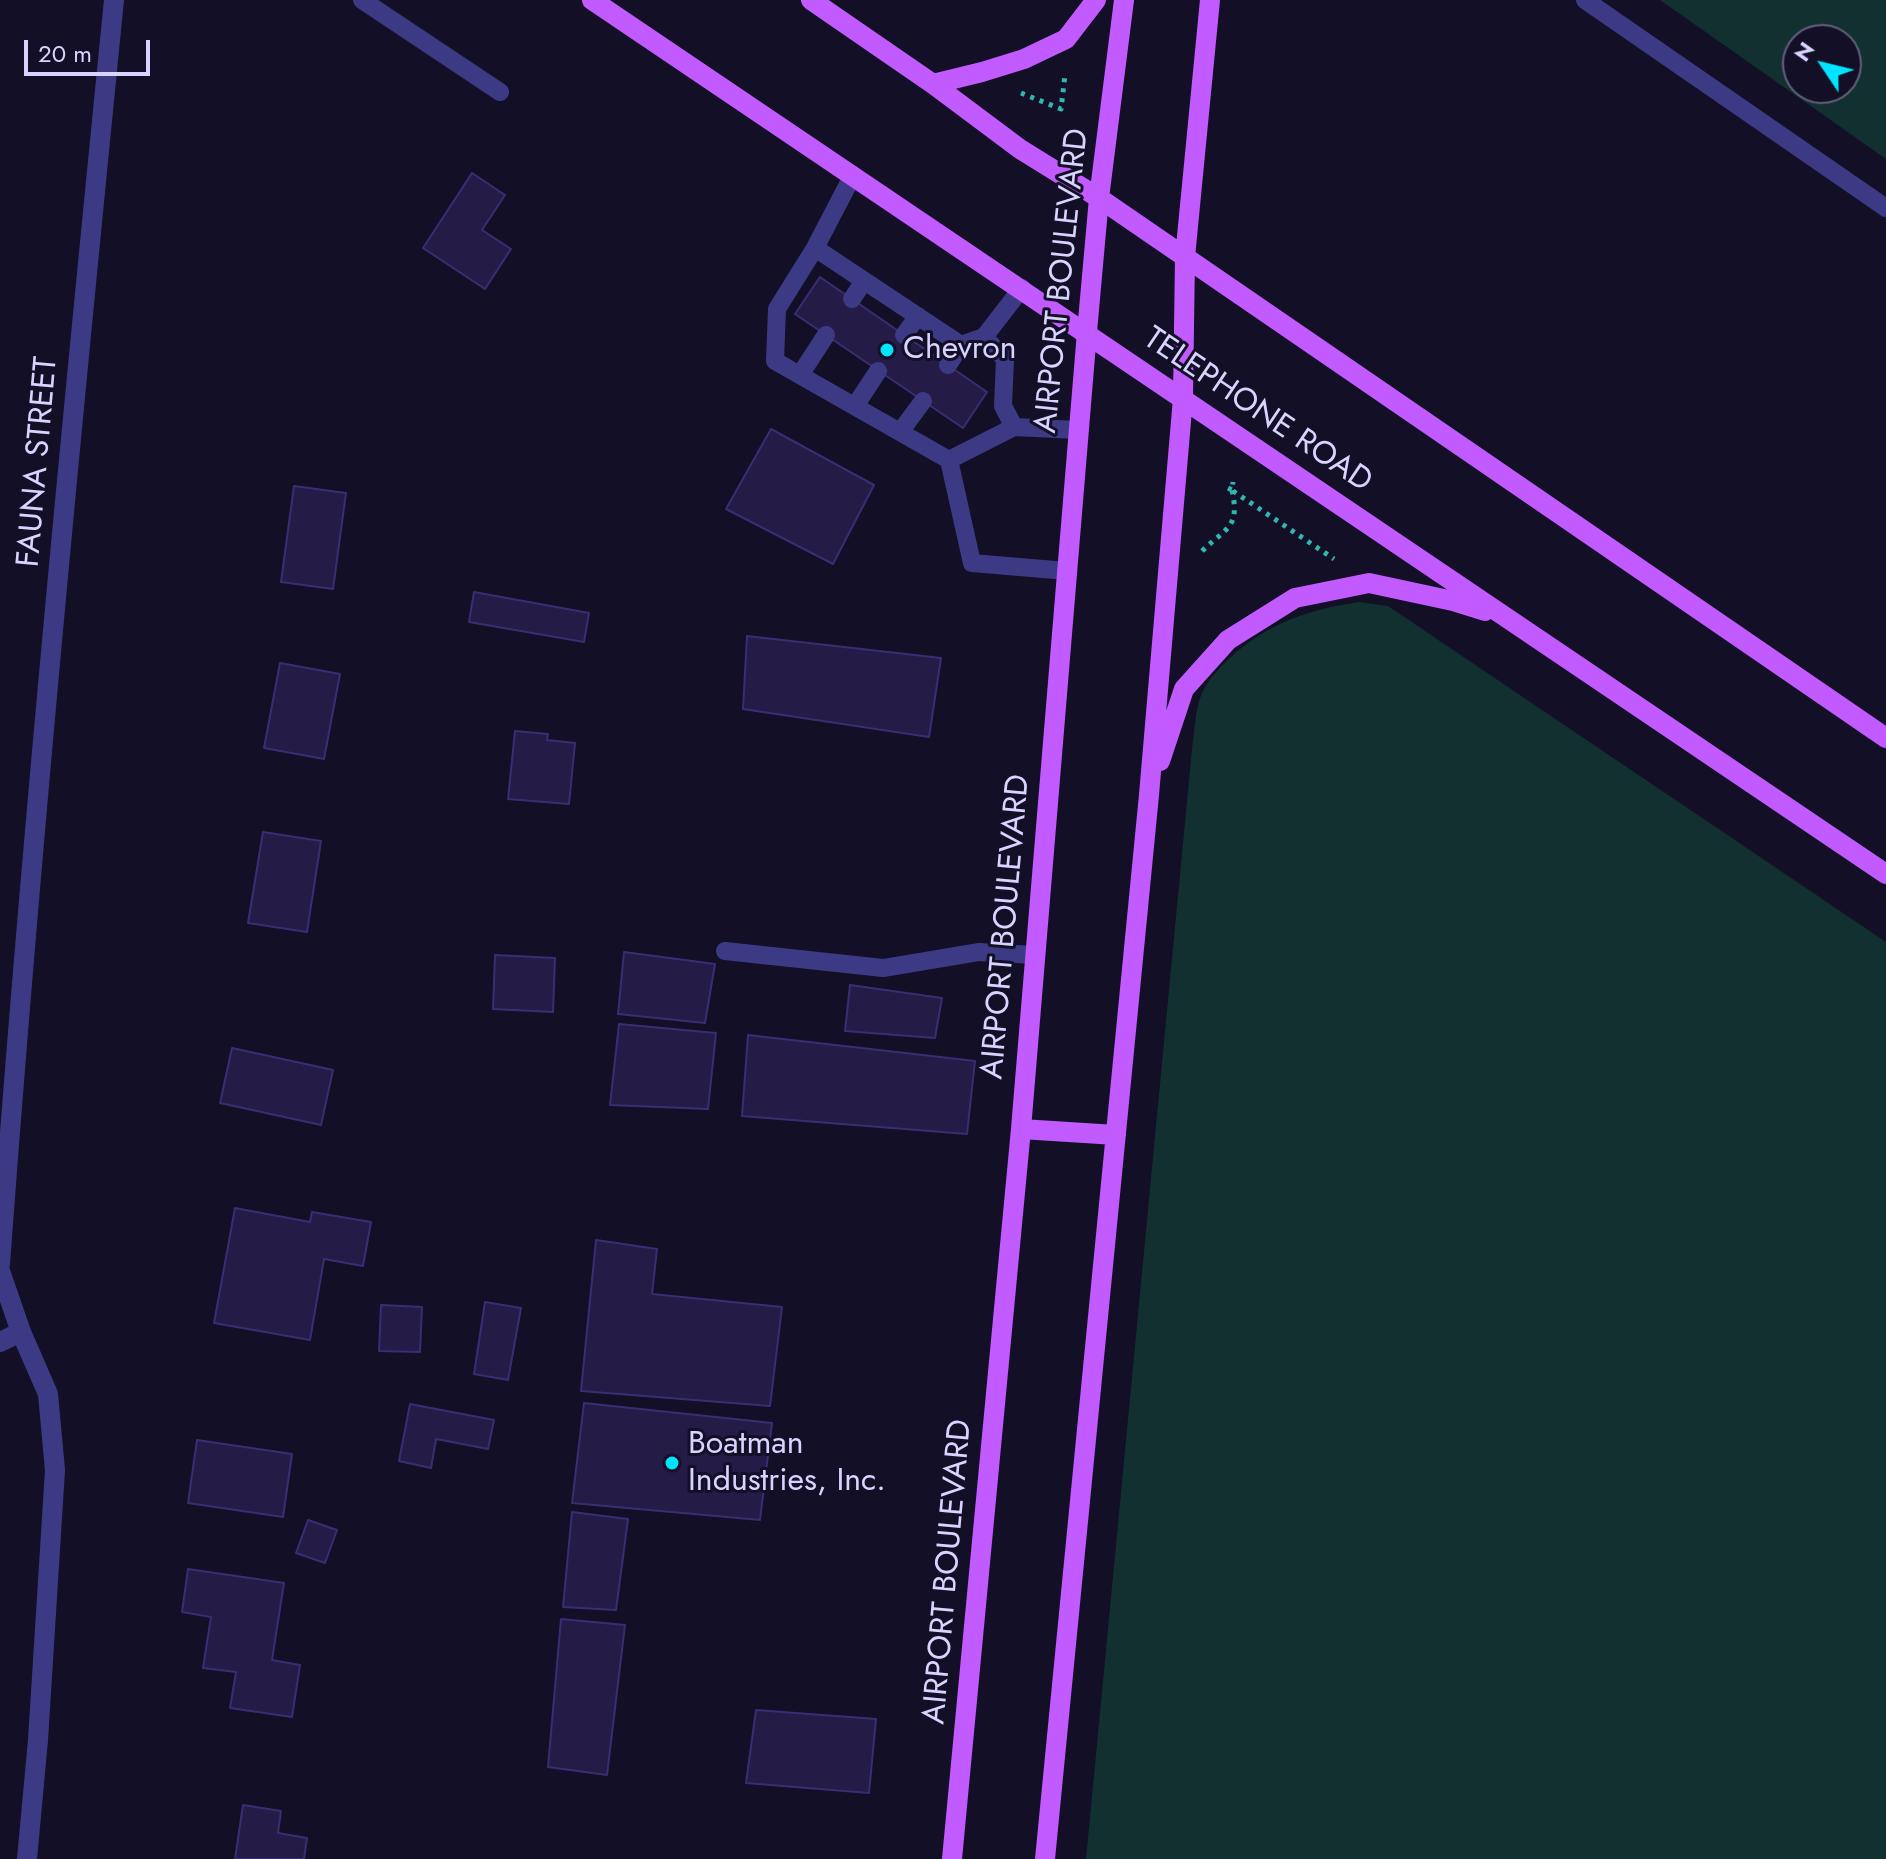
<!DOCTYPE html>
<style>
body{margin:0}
#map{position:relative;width:1886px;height:1859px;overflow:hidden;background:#130f26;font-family:Jost,sans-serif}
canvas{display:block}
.north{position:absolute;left:1782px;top:24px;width:80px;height:80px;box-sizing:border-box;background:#130f26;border:2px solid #625e7d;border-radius:50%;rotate:305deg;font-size:22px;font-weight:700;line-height:32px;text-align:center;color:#d9d4ff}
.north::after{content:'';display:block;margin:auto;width:28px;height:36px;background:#00e5ff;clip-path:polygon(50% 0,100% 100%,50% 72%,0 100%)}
.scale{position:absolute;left:24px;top:40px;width:126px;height:36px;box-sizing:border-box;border:4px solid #d9d4ff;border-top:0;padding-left:10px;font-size:24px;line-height:28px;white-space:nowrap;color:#d9d4ff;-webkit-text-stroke:6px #130f26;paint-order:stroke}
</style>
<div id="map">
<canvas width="1886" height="1859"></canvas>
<div class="north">N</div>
<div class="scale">20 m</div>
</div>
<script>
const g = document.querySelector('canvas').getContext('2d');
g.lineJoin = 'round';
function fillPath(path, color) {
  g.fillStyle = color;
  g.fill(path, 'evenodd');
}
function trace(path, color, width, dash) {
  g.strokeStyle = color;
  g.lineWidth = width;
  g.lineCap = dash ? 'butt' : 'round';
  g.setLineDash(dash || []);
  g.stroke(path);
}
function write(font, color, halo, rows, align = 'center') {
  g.font = font + ' Jost,sans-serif';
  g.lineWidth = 6;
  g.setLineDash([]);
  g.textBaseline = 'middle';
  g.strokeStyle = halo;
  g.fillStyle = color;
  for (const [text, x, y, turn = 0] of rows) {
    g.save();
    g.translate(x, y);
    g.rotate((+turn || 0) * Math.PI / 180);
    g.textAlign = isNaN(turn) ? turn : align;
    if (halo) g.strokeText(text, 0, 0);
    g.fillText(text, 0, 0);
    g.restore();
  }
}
fillPath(new Path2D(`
 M1660,0H1886V159ZM1846,40V88H1798V40Z
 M1359,602L1388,606L1886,942V1859H1086L1192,749C1195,731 1195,705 1204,689C1210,677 1222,665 1232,656C1269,623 1310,609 1359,602Z`), '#12302f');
const building = new Path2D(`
 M472,173L505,195L482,230L511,249L485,289L423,248Z
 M820,277L987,392L963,428L795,314Z
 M771,429L874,485L833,564L726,509Z
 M294,486L346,493L333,589L281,582Z
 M474,592L589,613L584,642L469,622Z
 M747,636L941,658L929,737L743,709Z
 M280,663L340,674L324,759L264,748Z
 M515,731L548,734L547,740L575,743L569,804L508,799Z
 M263,832L321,841L307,932L248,923Z
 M624,952L715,964L705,1023L618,1014Z
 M495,955L555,958L553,1012L493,1009Z
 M850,985L942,998L935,1038L845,1031Z
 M619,1024L716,1033L708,1109L610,1105Z
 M748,1035L975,1061L967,1134L742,1116Z
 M232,1048L333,1070L321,1125L220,1103Z
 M235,1208L310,1222L312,1212L371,1222L363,1266L324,1259L310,1340L214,1323Z
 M596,1240L657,1249L652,1294L782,1307L770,1406L581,1391Z
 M485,1302L521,1308L508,1380L474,1374Z
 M381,1305L422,1307L420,1352L379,1351Z
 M584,1403L772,1423L760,1520L572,1503Z
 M410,1404L494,1420L488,1449L436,1439L431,1468L399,1461Z
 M197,1440L292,1454L283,1517L188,1503Z
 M572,1512L628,1519L616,1610L563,1607Z
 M308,1520L337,1530L325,1563L296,1553Z
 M188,1569L284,1583L272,1660L300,1665L292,1717L230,1708L236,1672L203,1668L211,1617L182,1612Z
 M561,1619L625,1625L607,1775L548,1767Z
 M756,1710L876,1719L869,1793L746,1783Z
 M243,1805L281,1811L278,1833L307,1838L304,1859H235Z`);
fillPath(building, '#241b47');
trace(building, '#3b2d73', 2);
trace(new Path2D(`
 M1021,93L1061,109L1065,75
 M1228,488L1232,490L1233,482
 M1233,491L1334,559
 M1202,551C1227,527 1240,528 1232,490`), '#2fb8b0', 5, [4, 6]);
trace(new Path2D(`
 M362,0L500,92
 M1585,0L1886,208
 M853,175L815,248L777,309L775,361L949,460L1014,427L1078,430
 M815,248L961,345L984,337L1022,288
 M852,299L864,281
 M904,335L918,316
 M984,337L1005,359L1003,406L1014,427
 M948,365L961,345
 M800,375L826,335
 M855,406L878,371
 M900,432L923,401
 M949,460L972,563L1067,571
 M725,951L883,968L978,952L1035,955`), '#3d3a85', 18);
trace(new Path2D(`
 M0,1264C31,842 72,421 114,0
 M0,1271L21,1332L48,1394L55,1470L38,1740L27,1859
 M0,1342L21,1332`), '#3d3a85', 20);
trace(new Path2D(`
 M592,0L1886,874
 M811,0L933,84L1020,149L1099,198L1886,738
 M933,84L982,72L1024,59L1066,39L1096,0
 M1160,761L1184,689L1228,640L1295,598L1369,583L1453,601L1485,611
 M1021,1129L1116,1135
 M952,1859L1021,1129L1087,332L1099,198L1124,0
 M1045,1859L1149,795L1183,398L1185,257L1210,0`), '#c25bff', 20);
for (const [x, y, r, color] of [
 [887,350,8,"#00e5ff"],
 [672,1463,8,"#00e5ff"]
]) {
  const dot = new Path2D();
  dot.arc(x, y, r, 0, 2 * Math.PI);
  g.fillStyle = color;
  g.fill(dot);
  trace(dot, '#130f26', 3);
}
write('32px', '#d9d4ff', '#130f26', [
 ["AIRPORT BOULEVARD",1063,281,-84],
 ["TELEPHONE ROAD",1257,411,34],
 ["FAUNA STREET",39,462,-85],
 ["AIRPORT BOULEVARD",1007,927,-85],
 ["AIRPORT BOULEVARD",949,1572,-85]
]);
write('32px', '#d9d4ff', '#130f26', [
 ["Chevron",903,350],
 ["Boatman",688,1445],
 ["Industries, Inc.",688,1482]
], 'left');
</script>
